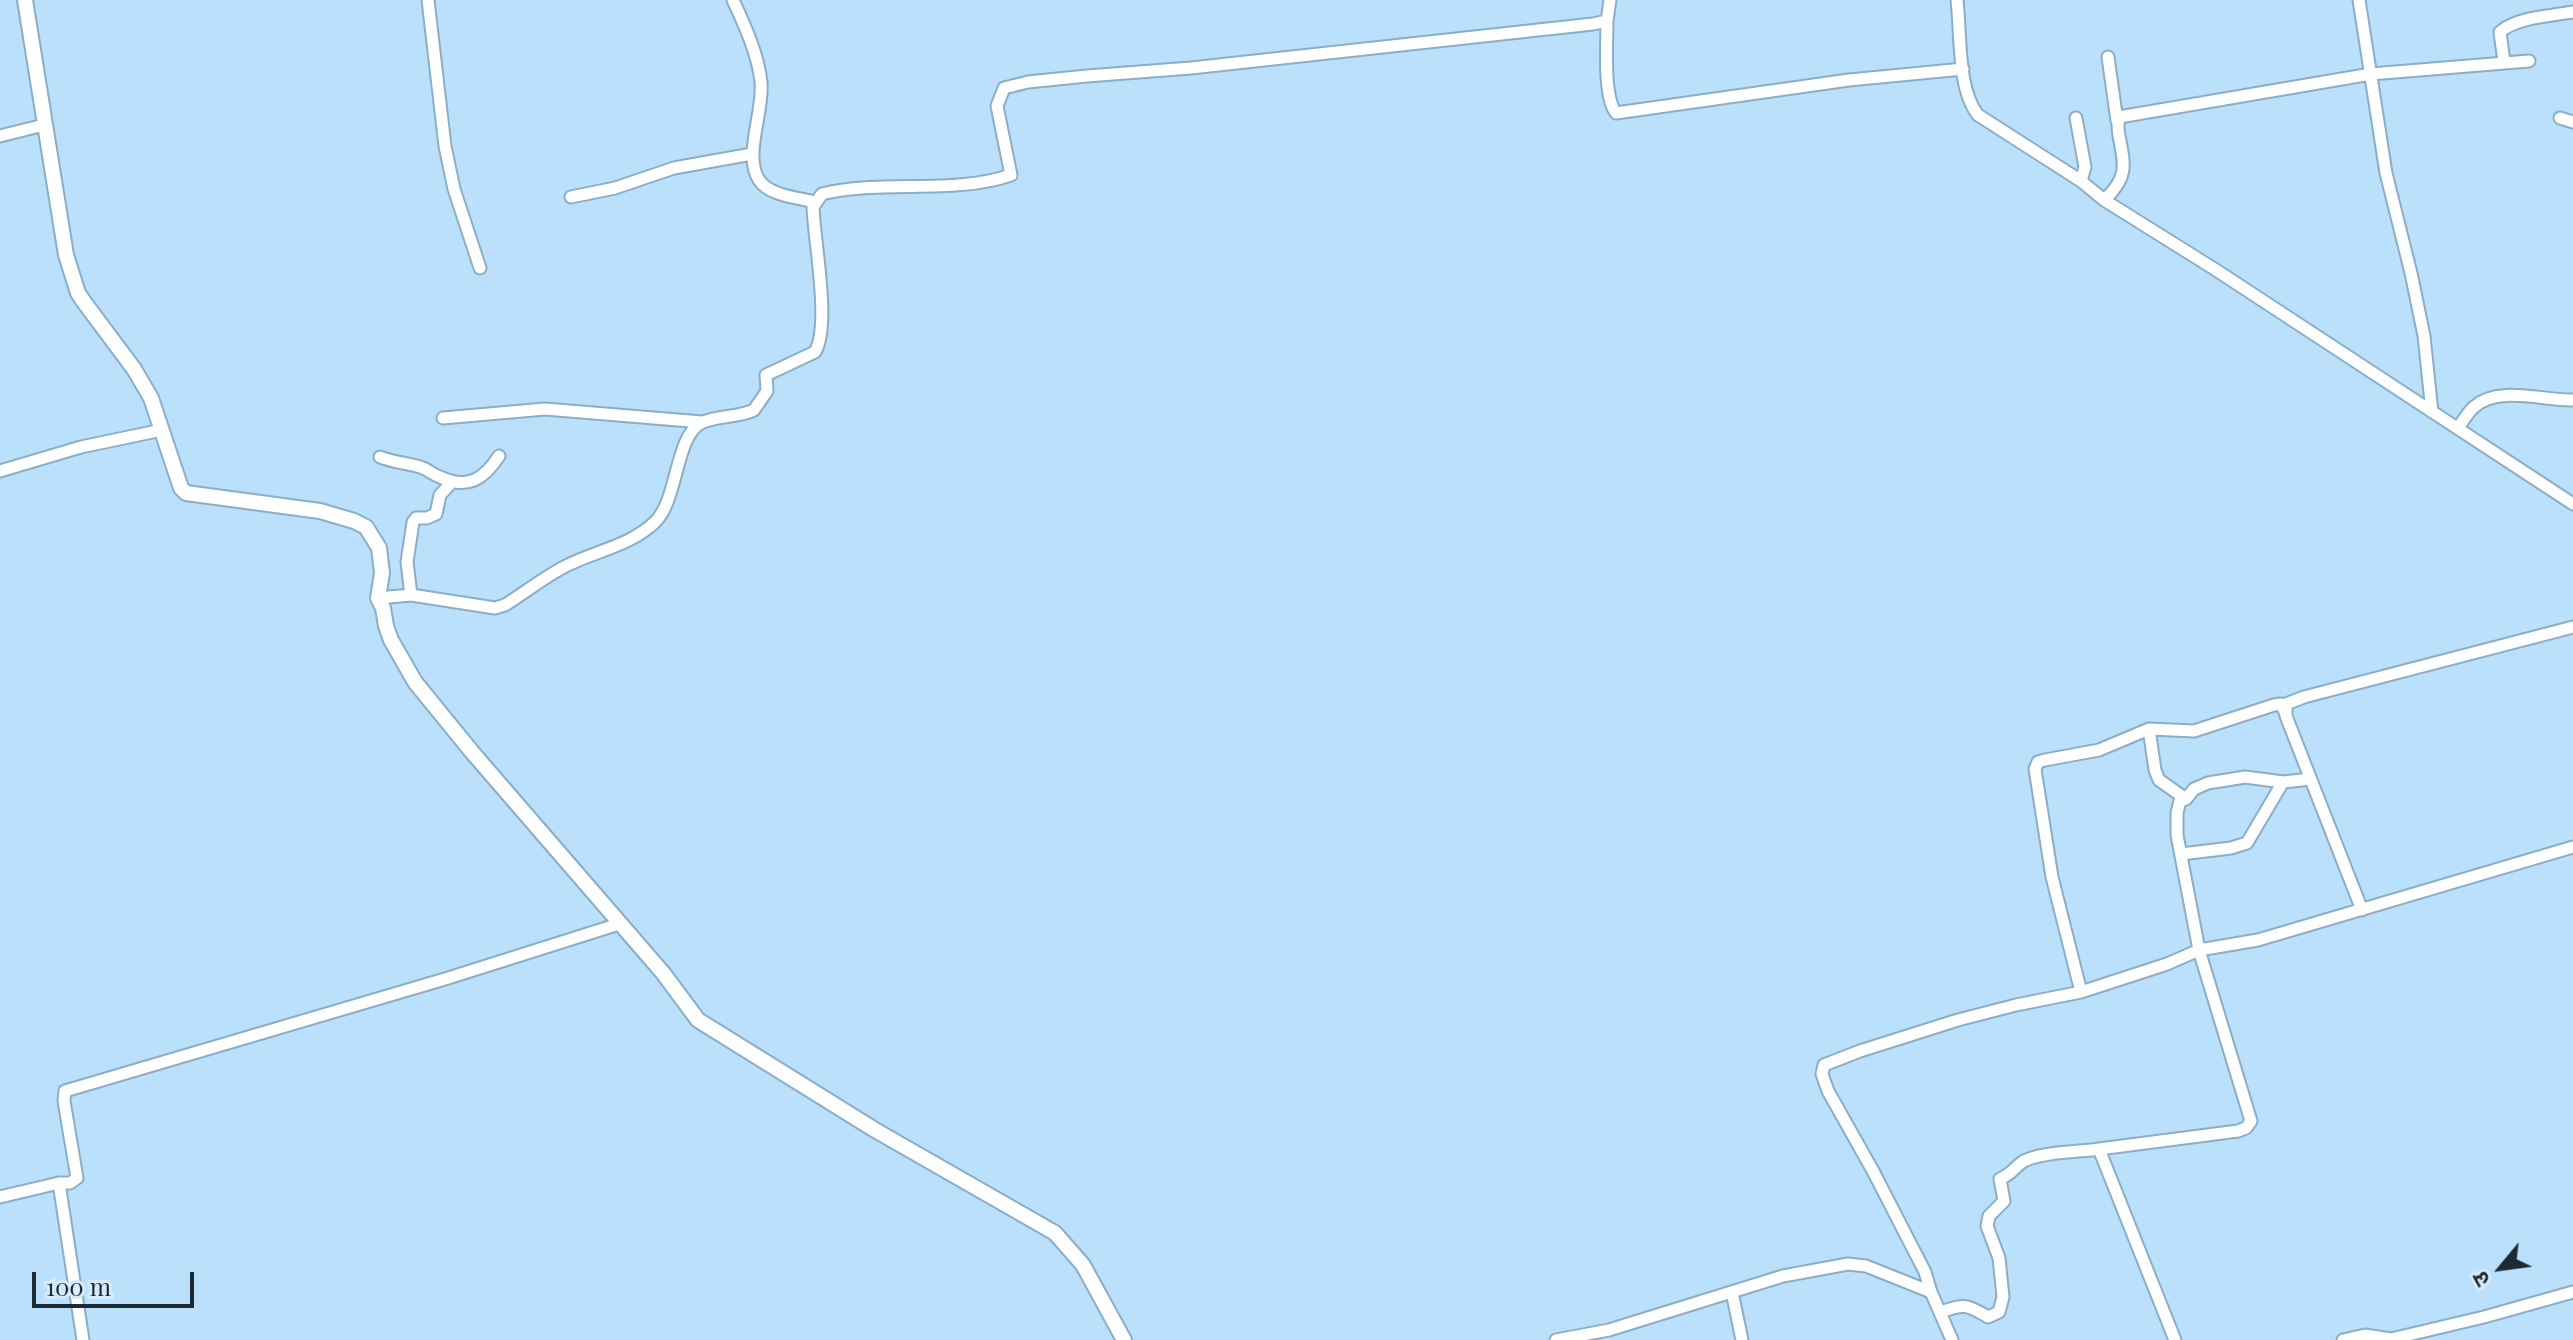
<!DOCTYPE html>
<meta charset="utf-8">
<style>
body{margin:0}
#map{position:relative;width:2573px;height:1340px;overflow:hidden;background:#bbe0fb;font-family:"Playfair Display","Noto Sans Devanagari",serif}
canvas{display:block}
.north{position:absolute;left:2461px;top:1228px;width:80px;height:80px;-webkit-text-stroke:6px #d5ebfb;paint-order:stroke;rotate:241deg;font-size:22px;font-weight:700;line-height:32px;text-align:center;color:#1c2a34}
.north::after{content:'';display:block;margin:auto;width:28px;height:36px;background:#1c2a34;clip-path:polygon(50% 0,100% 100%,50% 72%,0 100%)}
.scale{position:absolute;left:32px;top:1272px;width:162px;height:36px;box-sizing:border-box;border:4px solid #1c2a34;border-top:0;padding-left:10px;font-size:24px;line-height:28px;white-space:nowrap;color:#1c2a34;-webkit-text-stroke:6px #d5ebfb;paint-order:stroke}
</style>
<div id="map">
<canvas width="2573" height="1340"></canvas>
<div class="north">उ</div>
<div class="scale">100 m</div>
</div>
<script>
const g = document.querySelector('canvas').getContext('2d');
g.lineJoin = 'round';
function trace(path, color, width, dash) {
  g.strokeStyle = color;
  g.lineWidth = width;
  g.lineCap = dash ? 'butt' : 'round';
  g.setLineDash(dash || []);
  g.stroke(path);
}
const minor = new Path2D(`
 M428,0L445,146L454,189L480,268
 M733,0C745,26 758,54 761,82C764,112 743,156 759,180C769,196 800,198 816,202
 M1957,0C1961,33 1957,89 1978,115L2081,181L2104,200L2216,270L2573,504
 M2359,0L2386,173L2411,273L2424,336L2432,412
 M1607,21C1607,44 1603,96 1616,113L1849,80L1963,69
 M2108,57L2117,121
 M2504,62L2500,32C2517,17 2551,16 2573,12
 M2076,118L2085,167L2081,181
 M2560,118L2573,122
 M0,136L44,125
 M571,197L615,188L674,168L752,154
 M2104,200C2128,178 2125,166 2119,136C2118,128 2117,124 2119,117L2371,74L2529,61
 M443,418L545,409L702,422
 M2458,428C2463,421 2468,412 2474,407C2498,385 2544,401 2573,400
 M380,457C395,463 409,463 423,468C430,471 434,475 440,477C468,490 484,479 499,456
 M0,471L81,447L162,430
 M411,595L407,562L413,522L416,518H427L436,514L440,495L452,482
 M378,598L411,595L495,608L505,605C524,593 542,579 562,568C593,551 629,547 655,522C678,500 675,437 701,423C717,415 738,418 754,410L767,391L766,375L815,352C831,325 814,241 813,207L822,194C881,179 954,195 1011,175L997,106L1004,88L1028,82L1087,76L1191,68L1593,24L1607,21L1610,0
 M2186,799L2159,780L2155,770L2149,729L2194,731L2274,705L2281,704L2285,712
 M2181,854L2231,848L2247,843L2283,782
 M2362,910L2286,716V704L2304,697L2573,627
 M2081,992L2052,877L2035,769L2038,762L2045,760L2099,750L2149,729
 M59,1183L83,1340
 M0,1197L59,1183H70L77,1178L64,1101L65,1091L445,979L619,924
 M1732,1292L1742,1340
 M1941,1312C1964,1303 1968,1305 1988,1317L1999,1312L2003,1297L1999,1258L1987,1226L1989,1216L2004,1201L2000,1179C2013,1173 2012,1170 2021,1163C2035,1152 2080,1152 2099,1149
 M1556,1340L1609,1330L1783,1276L1848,1264L1866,1266L1931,1292
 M1952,1340L1931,1292L1925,1272L1873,1171L1828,1091L1822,1074L1824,1065L1860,1051L1958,1020L2016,1005L2081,992L2167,964L2199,950L2258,940L2573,847
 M2175,1340L2099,1149L2238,1131L2246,1128L2251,1121L2199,950L2177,835V813L2180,801L2186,799L2194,789L2208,783L2245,777L2283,782L2311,779
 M2343,1340L2365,1335L2391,1339L2484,1317L2573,1292`);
const tertiary = new Path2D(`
 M25,0L66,255L78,293L84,302L134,369L151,398L181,488L186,493L320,511L354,521L366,527L379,548L382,573L378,598L383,608L386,626L391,640L415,682L472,752L663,973L698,1020L875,1130L1055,1233L1083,1265L1124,1340`);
trace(minor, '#8baec8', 15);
trace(tertiary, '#8baec8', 18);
trace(minor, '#fff', 11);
trace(tertiary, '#fff', 14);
</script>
